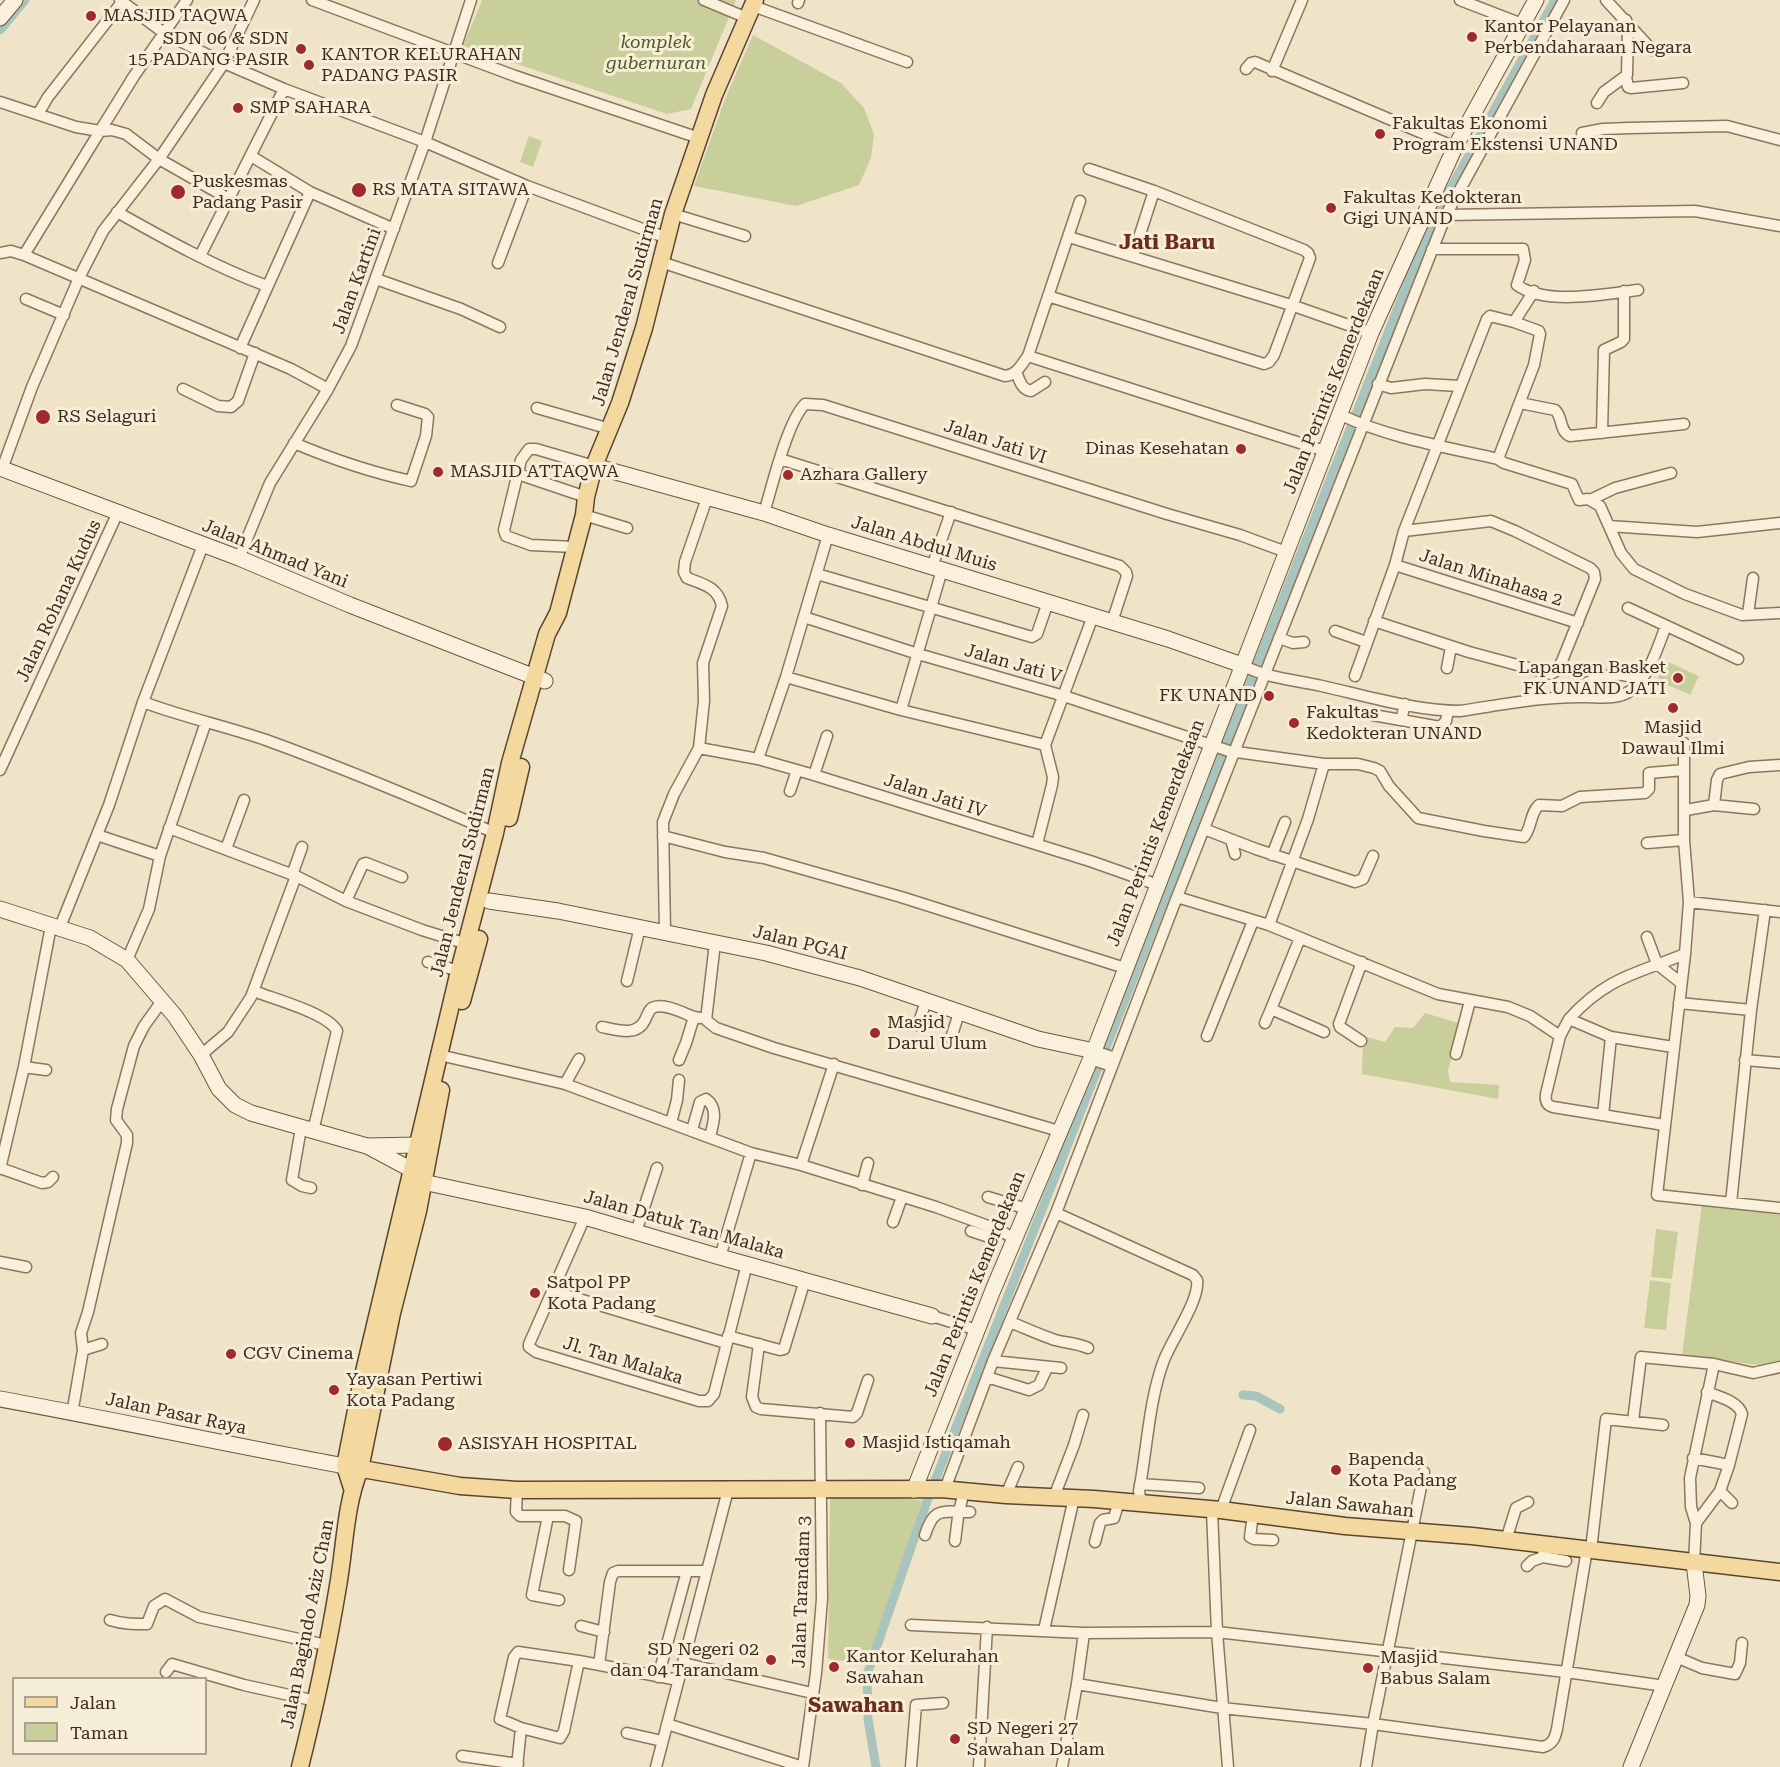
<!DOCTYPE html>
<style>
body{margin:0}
#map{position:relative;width:1780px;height:1767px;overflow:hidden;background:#f0e4c8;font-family:"Roboto Serif",serif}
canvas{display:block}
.legend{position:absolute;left:12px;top:1677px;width:195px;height:78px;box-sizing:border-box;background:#f7eed8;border:2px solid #ada18e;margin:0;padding:8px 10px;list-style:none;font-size:18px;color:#3d2e20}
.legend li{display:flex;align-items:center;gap:12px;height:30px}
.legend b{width:30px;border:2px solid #ada18e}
</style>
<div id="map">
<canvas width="1780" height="1767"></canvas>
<ul class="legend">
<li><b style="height:8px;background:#f3d9a0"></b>Jalan</li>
<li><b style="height:16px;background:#c9cf9b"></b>Taman</li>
</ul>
</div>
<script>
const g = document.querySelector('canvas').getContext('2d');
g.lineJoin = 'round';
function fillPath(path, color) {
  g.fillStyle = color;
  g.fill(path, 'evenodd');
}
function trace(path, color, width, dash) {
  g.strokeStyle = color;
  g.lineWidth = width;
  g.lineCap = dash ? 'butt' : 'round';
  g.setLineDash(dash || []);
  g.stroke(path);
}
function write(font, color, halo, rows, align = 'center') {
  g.font = font + ' "Roboto Serif",serif';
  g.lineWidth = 6;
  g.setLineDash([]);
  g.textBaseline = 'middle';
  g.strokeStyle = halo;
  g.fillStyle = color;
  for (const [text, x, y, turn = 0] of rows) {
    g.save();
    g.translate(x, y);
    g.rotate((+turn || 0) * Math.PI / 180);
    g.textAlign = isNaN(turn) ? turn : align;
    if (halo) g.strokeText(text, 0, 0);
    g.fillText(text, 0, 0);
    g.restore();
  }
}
fillPath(new Path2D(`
 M482,0H736L691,109L667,114L463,46Z
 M753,35L841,83L864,108L874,134L871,158L859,185L796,206L694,186L725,99Z
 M529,136L542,141L533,167L520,162Z
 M1666,661L1699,676L1690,695L1657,680Z
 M1425,1013L1462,1024L1448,1070L1450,1082L1499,1085L1498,1099L1362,1074L1363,1036L1385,1042L1395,1027L1413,1028Z
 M1702,1204L1780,1215V1368L1682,1355Z
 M1656,1229L1678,1232L1672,1279L1651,1277Z
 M1650,1280L1671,1283L1666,1330L1644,1328Z
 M830,1493L922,1500L870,1664L828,1659Z`), '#c9cf9b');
trace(new Path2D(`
 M0,30L25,0
 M1243,1395L1256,1396L1280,1409
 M876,1767L868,1719L867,1675L927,1501L1431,224L1555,0`), '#a9c4bc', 9);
const street = new Path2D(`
 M120,0L164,33L224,63L254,0
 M187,0L134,76L100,131L112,130L126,134L159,159L229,199
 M312,0L515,76L699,138
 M704,0L747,18
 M1460,0L1522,24
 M1606,0L1652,50
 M798,3L799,0
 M753,6L907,62
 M1246,69L1251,63L1255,62L1455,147
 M1272,71L1302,0
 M1626,77L1628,87L1631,88L1683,83
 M0,102L76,127L100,131L24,255
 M1597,103L1604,92L1627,75L1628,29L1626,20
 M38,114L48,97L122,2
 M1582,133L1603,129L1629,128L1727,126L1780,140
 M251,156L310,192L394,229
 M117,212C165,239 215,267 267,286
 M673,214L745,236
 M1446,215L1695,211L1780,226
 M1069,237L1294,306L1371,333
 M1432,249H1523L1525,260L1517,285C1546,306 1605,294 1638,290
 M0,253L11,251L24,255L291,369L328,389
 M200,256L284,89
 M1133,256L1154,191
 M661,262L1005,376C1017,375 1021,365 1028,356L1080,201
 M498,263L527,186
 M376,279L461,309L500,327
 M1048,296L1264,364L1269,362L1274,355L1310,258L1308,253L1304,250L1154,191L1089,169
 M26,299L64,315
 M240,348L310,192
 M1028,356L1325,451
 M1016,372C1020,381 1021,389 1031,391L1045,382
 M1378,384L1391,388L1425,384L1460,386
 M183,389L218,406L231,407L238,401L255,353
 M1520,403L1555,410C1563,417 1559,431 1570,436L1684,424
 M537,408L610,429
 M1341,415C1389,438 1446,447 1498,459L1504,463L1572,484L1579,500L1588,499L1600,506L1621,553L1634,569L1685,594L1742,615L1780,613
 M1602,433L1604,350L1621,342L1624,339V291
 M294,443C332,459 370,472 411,481L426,436L428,417L425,414L397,405
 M780,459L1120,566L1126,572L1127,576L1112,622
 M1498,459L1534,365L1540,334L1539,331L1514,322
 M2,469L32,387L79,278L103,231L159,159L224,63L284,89L425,142L527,186L667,238
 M518,474L586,497
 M1590,500L1615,488L1671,473
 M764,513C772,487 787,422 805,404L823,405L1167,514L1240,535L1286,552
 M584,515L627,528
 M1609,526L1697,532L1780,523
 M575,547L531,545L506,536L504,530L521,460L529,449H536L594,466
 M239,558L270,483L328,389L351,346L425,142L471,0
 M1395,565L1578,623
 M932,567L951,512
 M817,574L1032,637L1037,634L1048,602
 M1628,608L1738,659
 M1748,614L1753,578
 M804,617L918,654L1064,696L1229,751L1324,764H1358L1374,768L1380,771L1389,786L1418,818L1484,831L1524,837C1532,827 1530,813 1539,805L1562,806L1580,797L1645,793L1649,789V773L1684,770
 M1374,621L1469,652L1551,674L1556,671L1562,661L1595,579L1594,572L1590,568L1515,531L1491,521L1404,531
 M1335,631L1366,642
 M1279,638L1293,643L1304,642
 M1242,665C1266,678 1295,680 1322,686C1366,696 1416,711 1460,711C1501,705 1544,696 1585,697C1599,697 1618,700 1630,691C1650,676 1657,648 1666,626
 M1447,668L1451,647
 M1355,676L1395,565L1404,531L1487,319L1490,316L1514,322L1534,291
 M786,677L901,710L1045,745
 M1564,696C1580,685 1603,673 1623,675C1629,676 1635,678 1642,679
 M143,702C183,717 225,726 266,740C343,768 420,800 495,833
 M1405,704L1401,720L1440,727L1446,721L1448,711
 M901,710L942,570
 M1373,715L1401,720
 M1684,743V840L1689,902L1685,954L1657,1195L1780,1208
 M699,748L758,759L814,775L1090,861L1158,885
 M758,759L786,677L828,535
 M0,770L118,512
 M814,775L827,736
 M790,791L797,770
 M1714,805L1754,809
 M1686,810L1714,805L1717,780L1720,774L1749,767L1780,765
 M169,828L296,876L346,901L422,930L467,944
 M1204,829L1256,849L1355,882L1363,879L1373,856
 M97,835L160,856
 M663,836L725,852L764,858L901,897L1125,968
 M1231,840L1235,854
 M1647,843L1684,840
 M1037,844L1052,785L1053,777L1045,745L1093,616
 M226,849L244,800
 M1272,855L1285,822
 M292,875L302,847
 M1177,897L1269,925L1438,994L1508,1007L1530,1016L1560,1036
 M346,901L363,864L366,863L402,877
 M1689,902L1780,912
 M1269,925L1308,819L1324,764
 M60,927L109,805L143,702L203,545
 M665,932L663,822L674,794L699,748L704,701L703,663L722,606C718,587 703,584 687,578L684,572L685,562L707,498
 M1647,937L1657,964L1681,983
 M1300,938L1271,1009L1324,1032
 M715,943L706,1020L716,1028L774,1048L1059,1131
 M127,960L149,909L160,856L206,722
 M428,962L459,971
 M627,981L640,927
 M254,991C273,999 328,1013 337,1031L313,1131
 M1679,1003L1751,1010
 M1569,1019C1607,977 1636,974 1685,954
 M1265,1023L1271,1009
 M918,1025L926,1001
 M602,1027C617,1030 637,1037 645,1020C647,1016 649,1010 652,1008C663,1002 683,1013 694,1017
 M1207,1036L1253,921
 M1611,1037L1673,1047
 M951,1038L959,1013
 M1361,1041L1340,1027L1339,1024L1362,962
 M1094,1051L1115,1058
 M1456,1054L1470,1001
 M201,1055L228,1032L251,997L296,876
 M448,1057L565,1084L751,1153L801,1165L936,1207L999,1230L1015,1239
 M1090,1059L1112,1066
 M679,1060L686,1043L694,1017L700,1018
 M1745,1060L1780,1063
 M24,1067L46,1070
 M565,1084L579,1059
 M1603,1115L1611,1037L1569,1019L1560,1036L1546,1094C1545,1101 1546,1105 1553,1107L1664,1125
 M671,1123L677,1100L679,1080
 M301,1128L292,1180L302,1186L311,1188
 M692,1130L700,1102L706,1099C719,1108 713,1124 710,1137
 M801,1165L834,1064
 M0,1168L42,1183L48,1182L53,1177
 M0,1169L24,1067L51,926
 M862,1185L868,1163
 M988,1197L1027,1209
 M1731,1203L1751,1010L1765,910
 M1056,1213L1193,1275L1197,1280C1200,1300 1172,1339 1164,1360C1149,1399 1147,1450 1139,1491L1141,1503
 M585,1217L529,1344V1347L536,1352L699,1401H708L714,1394L747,1264
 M893,1222L902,1197
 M971,1231L992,1238L996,1236L999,1230
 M636,1232L657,1168
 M720,1257L751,1153
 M0,1262L26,1267
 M552,1291L726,1343
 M932,1316L977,1330
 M1010,1322C1025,1328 1040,1335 1055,1340C1066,1343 1077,1343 1088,1348
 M728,1336L780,1350L784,1349L805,1280
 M759,1344L752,1397L756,1407L761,1409L853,1417L857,1413L868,1380
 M83,1350L102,1344
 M993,1361L1061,1368
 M987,1377L1029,1390L1039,1385L1047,1368
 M72,1414L83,1350L81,1333L88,1312L127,1143V1135L116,1120L117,1109L134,1046L144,1026L162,1001
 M1633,1421L1641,1357L1714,1364L1753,1373L1780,1367
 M1693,1458L1729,1465
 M1424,1472L1373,1724L1543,1747C1553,1744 1555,1738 1557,1729L1587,1549
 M1140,1484L1199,1488
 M945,1489L993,1361L1056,1213L1177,897L1446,215L1564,0
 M517,1490L516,1512L520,1516H565L576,1521L569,1570
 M1720,1491L1732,1503
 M1006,1495L1018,1467
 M1054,1497L1074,1445L1083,1415
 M1212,1510L1217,1632L1228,1767
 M1221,1510L1250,1430
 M1253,1514L1250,1537L1254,1539L1273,1540
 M548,1516L532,1595L559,1600
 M1696,1523L1720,1491L1729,1465L1742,1414C1738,1401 1719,1397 1707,1392
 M925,1535C934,1506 943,1512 970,1512
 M1506,1540L1516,1508L1528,1502
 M955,1541L958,1517L964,1490
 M1095,1542L1100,1523L1103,1520L1114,1518L1119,1501
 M1591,1550L1606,1419L1663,1425
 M1543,1557L1566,1561
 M1694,1563L1696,1523L1691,1507L1690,1478L1714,1364
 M1527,1566L1532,1561L1543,1557L1544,1545
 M110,1620C123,1624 133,1624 147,1624L154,1606L165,1599L199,1617L326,1645
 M911,1625L1084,1633L1217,1632L1566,1672L1665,1686
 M581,1626L604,1632
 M1044,1630L1074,1498
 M1084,1633L1077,1684L1222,1708L1373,1724L1366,1767
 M1676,1657L1702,1668L1735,1674L1740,1663L1742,1643
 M579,1661L564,1731L560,1738L521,1728L500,1719L514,1657L518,1652L579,1661L678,1680
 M683,1663L812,1693
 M599,1665L610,1582L613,1573L618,1571H707
 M166,1672L172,1664L244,1685L316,1701
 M658,1677L687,1571
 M667,1724L803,1767
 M627,1733L662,1741
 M462,1756L518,1764
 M517,1767L521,1728
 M656,1767L728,1490
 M803,1767L816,1673L822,1599L820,1413
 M911,1767L916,1705L943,1703
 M979,1767L987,1627
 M1062,1767L1077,1684`);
const secondary = new Path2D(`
 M0,18L15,0
 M594,466L764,513L828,535L1168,639L1242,665
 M0,468L239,558L350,605L545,681
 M489,901L558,911L766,953L860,978L1038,1039L1094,1051
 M0,909L90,938L127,960L175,1016L201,1055L219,1089L235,1105L251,1113L367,1146L412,1170
 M367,1146L417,1145
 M423,1182L585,1217L720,1257L932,1316
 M0,1399C115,1420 230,1445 345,1466
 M914,1490L993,1290L1094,1051L1371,333L1455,147L1536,0
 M1631,1767L1697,1605L1698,1596L1694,1563`);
const primary = new Path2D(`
 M509,818L521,767
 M462,1001L479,939
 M345,1466L460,1486L517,1490L941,1489L1006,1495L1094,1499L1221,1510L1345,1526L1472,1536L1780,1572
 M352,1488L345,1466L362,1380L459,971L495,833L510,763L547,634L558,613L584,515L586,497L594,466L620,403L644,328L673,214L714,95L755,0
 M300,1767C315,1707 328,1647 338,1586C345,1547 345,1505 360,1469L392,1313L418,1211L441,1090`);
trace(street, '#8d765c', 13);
trace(secondary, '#6f573f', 17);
trace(primary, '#5b4430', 19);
trace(street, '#faf1dc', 10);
trace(secondary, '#faf1dc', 15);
trace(primary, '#f3d9a0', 16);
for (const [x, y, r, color] of [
 [91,16,6,"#9e2a2b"],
 [1472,37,6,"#9e2a2b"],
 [301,49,6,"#9e2a2b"],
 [309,65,6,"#9e2a2b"],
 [238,108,6,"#9e2a2b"],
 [1380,134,6,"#9e2a2b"],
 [359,190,8,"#9e2a2b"],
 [178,192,8,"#9e2a2b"],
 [1331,208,6,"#9e2a2b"],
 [43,417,8,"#9e2a2b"],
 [1241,449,6,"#9e2a2b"],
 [438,472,6,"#9e2a2b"],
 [788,475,6,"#9e2a2b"],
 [1678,678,6,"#9e2a2b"],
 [1269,696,6,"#9e2a2b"],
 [1673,708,6,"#9e2a2b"],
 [1294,723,6,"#9e2a2b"],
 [875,1033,6,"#9e2a2b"],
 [535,1293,6,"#9e2a2b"],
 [231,1354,6,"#9e2a2b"],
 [334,1390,6,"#9e2a2b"],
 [850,1443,6,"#9e2a2b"],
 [445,1444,8,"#9e2a2b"],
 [1336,1470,6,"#9e2a2b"],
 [771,1660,6,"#9e2a2b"],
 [834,1667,6,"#9e2a2b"],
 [1368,1668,6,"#9e2a2b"],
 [955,1739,6,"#9e2a2b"]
]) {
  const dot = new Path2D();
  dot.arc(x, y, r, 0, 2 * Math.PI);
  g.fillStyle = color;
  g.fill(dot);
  trace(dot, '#f7eed8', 2);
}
write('18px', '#3d2e20', '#f7eed8', [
 ["MASJID TAQWA",103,16],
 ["Kantor Pelayanan",1484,27],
 ["Perbendaharaan Negara",1484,48],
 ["SDN 06 & SDN",289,39,"right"],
 ["15 PADANG PASIR",289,60,"right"],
 ["KANTOR KELURAHAN",321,55],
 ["PADANG PASIR",321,76],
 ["SMP SAHARA",250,108],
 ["Fakultas Ekonomi",1392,124],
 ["Program Ekstensi UNAND",1392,145],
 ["Puskesmas",192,182],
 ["Padang Pasir",192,203],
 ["RS MATA SITAWA",372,190],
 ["Fakultas Kedokteran",1343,198],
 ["Gigi UNAND",1343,219],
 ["RS Selaguri",57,417],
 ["Dinas Kesehatan",1229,449,"right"],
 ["MASJID ATTAQWA",450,472],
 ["Azhara Gallery",800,475],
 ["Lapangan Basket",1666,668,"right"],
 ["FK UNAND JATI",1666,689,"right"],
 ["FK UNAND",1257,696,"right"],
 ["Fakultas",1306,713],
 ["Kedokteran UNAND",1306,734],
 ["Masjid",1673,728,"center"],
 ["Dawaul Ilmi",1673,749,"center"],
 ["Masjid",887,1023],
 ["Darul Ulum",887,1044],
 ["Satpol PP",547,1283],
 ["Kota Padang",547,1304],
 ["CGV Cinema",243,1354],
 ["Yayasan Pertiwi",346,1380],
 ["Kota Padang",346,1401],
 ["Masjid Istiqamah",862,1443],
 ["ASISYAH HOSPITAL",458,1444],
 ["Bapenda",1348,1460],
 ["Kota Padang",1348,1481],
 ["SD Negeri 02",759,1650,"right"],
 ["dan 04 Tarandam",759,1671,"right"],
 ["Kantor Kelurahan",846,1657],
 ["Sawahan",846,1678],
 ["Masjid",1380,1658],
 ["Babus Salam",1380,1679],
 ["SD Negeri 27",967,1729],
 ["Sawahan Dalam",967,1750]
], 'left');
write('italic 18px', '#4d5a26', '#f7eed8', [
 ["komplek",656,43],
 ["gubernuran",656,64]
]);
write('18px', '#3d2e20', '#f7eed8', [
 ["Jalan Kartini",357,281,-70],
 ["Jalan Jenderal Sudirman",628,302,-74],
 ["Jalan Perintis Kemerdekaan",1334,381,-68],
 ["Jalan Jati VI",995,442,18],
 ["Jalan Abdul Muis",924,544,17],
 ["Jalan Ahmad Yani",275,554,22],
 ["Jalan Minahasa 2",1491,578,18],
 ["Jalan Rohana Kudus",59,601,-65],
 ["Jalan Jati V",1013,664,16],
 ["Jalan Jati IV",935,796,18],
 ["Jalan Perintis Kemerdekaan",1156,833,-69],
 ["Jalan Jenderal Sudirman",463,872,-76],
 ["Jalan PGAI",800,943,14],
 ["Jalan Datuk Tan Malaka",684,1225,16],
 ["Jalan Perintis Kemerdekaan",975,1284,-68],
 ["Jl. Tan Malaka",623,1361,17],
 ["Jalan Pasar Raya",176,1414,12],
 ["Jalan Sawahan",1350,1505,6],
 ["Jalan Tarandam 3",802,1592,-88],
 ["Jalan Bagindo Aziz Chan",308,1624,-79]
]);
write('bold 21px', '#6b2e1e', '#f7eed8', [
 ["Jati Baru",1167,243],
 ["Sawahan",856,1706]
]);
</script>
